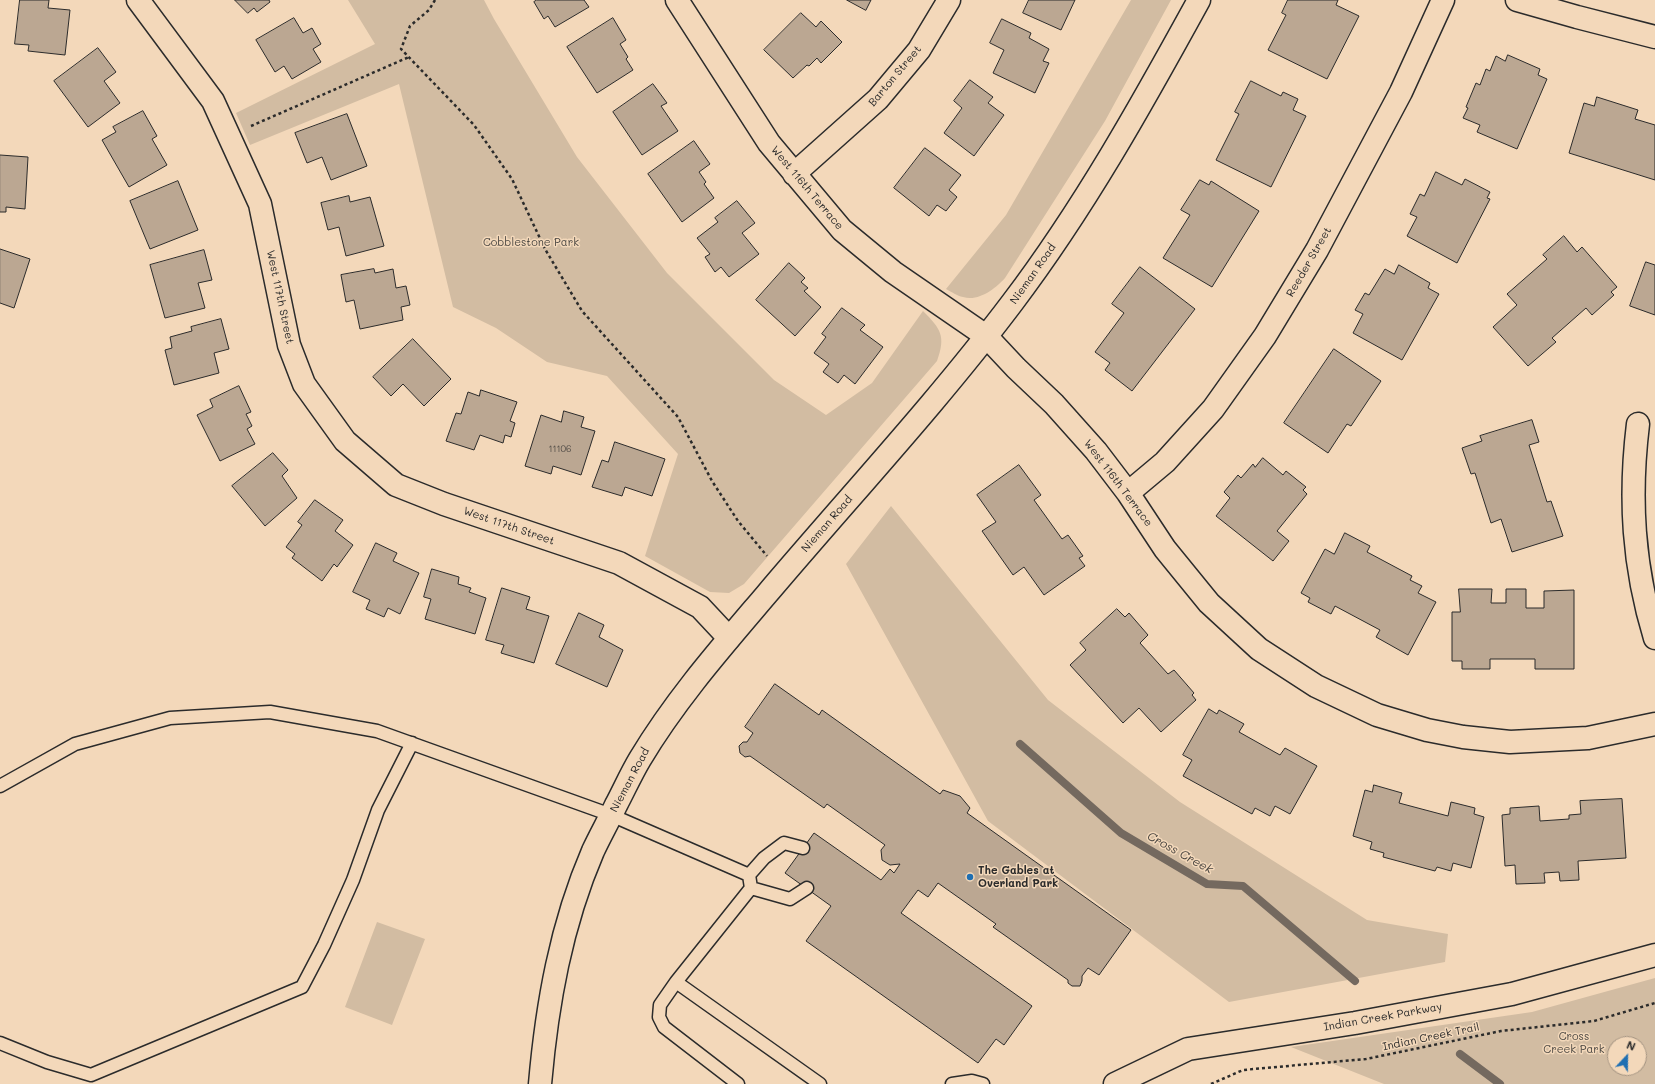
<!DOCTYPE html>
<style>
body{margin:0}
#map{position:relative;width:1655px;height:1084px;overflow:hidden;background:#f3d8ba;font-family:Mali,sans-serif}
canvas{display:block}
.north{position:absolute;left:1607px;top:1036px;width:40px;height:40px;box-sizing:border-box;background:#f3d8ba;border:1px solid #a39381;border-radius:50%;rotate:22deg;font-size:11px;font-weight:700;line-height:16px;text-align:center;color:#2b2b2b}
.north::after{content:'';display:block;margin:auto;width:14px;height:18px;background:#1f6fb2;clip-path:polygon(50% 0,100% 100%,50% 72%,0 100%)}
</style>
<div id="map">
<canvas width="1655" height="1084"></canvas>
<div class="north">N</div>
</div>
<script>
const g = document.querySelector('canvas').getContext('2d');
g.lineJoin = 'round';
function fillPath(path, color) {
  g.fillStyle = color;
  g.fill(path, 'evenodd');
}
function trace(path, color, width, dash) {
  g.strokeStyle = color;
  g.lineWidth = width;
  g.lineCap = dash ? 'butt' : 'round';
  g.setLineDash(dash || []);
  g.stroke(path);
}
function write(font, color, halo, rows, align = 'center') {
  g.font = font + ' Mali,sans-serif';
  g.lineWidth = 3;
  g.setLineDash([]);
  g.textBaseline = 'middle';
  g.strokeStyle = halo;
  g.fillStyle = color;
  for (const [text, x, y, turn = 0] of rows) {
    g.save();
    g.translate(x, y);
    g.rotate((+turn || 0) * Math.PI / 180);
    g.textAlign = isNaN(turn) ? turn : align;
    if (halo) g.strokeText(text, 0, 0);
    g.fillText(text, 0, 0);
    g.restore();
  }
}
fillPath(new Path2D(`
 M348,0H484L494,19L577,157L667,273L774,380L826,415L872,383L923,311C941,329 946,336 937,361L744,584L729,593L710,592L645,556L678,454L607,376L547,362L496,328L453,307L399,84L250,145L236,113L375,44Z
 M1131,0H1171L1105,121L1005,278C996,288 979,302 963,297C957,296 952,292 946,289L1006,215Z
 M891,506L1048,700L1180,802L1367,920L1448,934L1445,962L1229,1002L988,821L846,564Z
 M377,922L425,939L392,1025L345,1007Z
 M1655,978V1084H1384L1291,1047L1532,1012ZM1615,1044H1639V1068H1615Z`), '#d2bca2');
trace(new Path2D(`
 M1020,744L1121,833L1207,884L1243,886L1355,981
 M1460,1054L1500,1084`), '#74695f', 8);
const building = new Path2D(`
 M20,0H49L48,8L70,10L65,55L28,51L29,45L15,44Z
 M235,0H269L270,2L257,12L254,8L248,13Z
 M537,0H584L589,7L555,27L548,16L544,19L534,2Z
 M847,0H871L866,10Z
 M1029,0H1075L1061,30L1023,13Z
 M1288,0H1338L1336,5L1359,16L1327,79L1268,50L1286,15L1282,13Z
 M801,13L816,27L821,21L842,42L821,63L817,58L809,66L807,65L793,78L764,50Z
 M294,18L303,33L312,28L321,44L313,49L321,62L292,79L284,66L275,72L256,40Z
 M613,18L626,40L620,44L628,57L626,59L633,70L597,93L567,47Z
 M1002,19L1031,33L1029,38L1049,49L1043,61L1049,63L1035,93L993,73L1004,50L990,43Z
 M98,48L116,72L104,81L120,103L88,127L54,81Z
 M1508,55L1540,69L1538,75L1547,79L1517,149L1477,132L1480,125L1463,118L1468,108L1466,107L1476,83L1480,85L1486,69L1490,71L1496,56L1505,61Z
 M970,80L993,97L988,103L1004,115L974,156L944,133L962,108L954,101Z
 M1251,81L1281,96L1283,92L1298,99L1293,110L1306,116L1271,187L1216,160L1239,114L1235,112Z
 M653,84L667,103L661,106L678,131L642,155L613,112Z
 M1597,97L1638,110L1635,119L1655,125V180L1569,153L1584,103L1594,106Z
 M143,111L157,136L152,139L167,165L129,187L102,140L116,132L113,127Z
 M347,114L367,166L331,180L322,157L307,163L295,133Z
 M694,141L710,164L699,172L706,182L704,184L714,198L682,222L648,174Z
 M925,148L961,175L949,190L957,197L946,211L937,205L929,216L894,188Z
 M0,155L28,157L25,209L6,207V212H0Z
 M1436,172L1462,185L1465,179L1490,192L1487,198L1490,199L1457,263L1407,236L1417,217L1410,214L1420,194L1424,196Z
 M1200,180L1209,185L1211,181L1259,211L1212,287L1163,258L1190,215L1181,210Z
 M178,181L198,230L150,249L130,201Z
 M349,196L350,202L370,197L384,246L346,256L339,227L328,230L321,203Z
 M737,201L755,223L742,233L759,254L729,277L721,267L715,272L705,257L710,254L697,238L718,222L715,218Z
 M1564,236L1577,252L1582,247L1617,287L1611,292L1614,295L1592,315L1586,308L1552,338L1556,342L1528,366L1493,327L1517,305L1507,294L1547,259L1543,255Z
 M0,249L30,259L14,308L0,303Z
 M204,250L212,280L198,283L205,308L165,318L150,265Z
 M1646,262L1655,265V315L1630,306Z
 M789,263L805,278L801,282L808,288L804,291L821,307L795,336L756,300Z
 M1399,265L1430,283L1428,288L1439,294L1402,360L1353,333L1363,314L1355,310L1365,293L1369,295L1385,269L1394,274Z
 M1140,267L1195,309L1132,391L1105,370L1110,363L1095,352L1124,313L1112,304Z
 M374,269L375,273L393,269L396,288L406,286L410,305L401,307L403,320L360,329L354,300L346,302L341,275Z
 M842,308L865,325L860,330L883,347L855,384L844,375L838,383L823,372L829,364L814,353L826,337L822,334Z
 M221,319L229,349L214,353L219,373L174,385L165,350L172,348L170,337L192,331L191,327Z
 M413,339L451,379L424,406L403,384L391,396L373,377Z
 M1334,349L1381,381L1351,426L1347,424L1328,453L1284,423Z
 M239,386L251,412L246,414L252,426L247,429L255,444L220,461L197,415L213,407L210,400Z
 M481,390L517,402L510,421L515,423L511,437L505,435L503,443L480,435L474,450L446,441L456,413L461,414L468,392L479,396Z
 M564,411L584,417L581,427L595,431L581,475L553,466L551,474L525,466L541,415L561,422Z
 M1532,420L1539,442L1529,445L1547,502L1551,501L1563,536L1512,552L1501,519L1491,523L1475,473L1471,474L1462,448L1482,441L1480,436Z
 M615,442L665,459L652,496L625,487L622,496L592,487L602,460L608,462Z
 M273,453L288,470L282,476L297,498L265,526L232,486Z
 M1263,458L1283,475L1286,471L1306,487L1303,490L1307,494L1277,531L1289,541L1273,561L1216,516L1230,498L1224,492L1238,475L1241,478L1253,464L1255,467Z
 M1019,465L1041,495L1034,500L1062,539L1068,535L1083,556L1079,558L1085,566L1044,595L1024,567L1013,575L982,531L996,522L977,495Z
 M315,500L343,520L335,531L353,545L337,567L334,564L322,581L292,558L295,554L286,547L302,525L298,522Z
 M1345,533L1370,546L1367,552L1412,576L1410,580L1422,586L1418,593L1436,602L1408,655L1376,637L1380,630L1335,606L1331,614L1308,602L1310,598L1301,593L1325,549L1334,554Z
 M376,543L397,553L393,561L419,573L400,614L388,608L384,617L366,609L370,600L353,592Z
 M432,569L459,577L458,584L471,588L469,592L486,598L475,634L425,619L431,599L424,597Z
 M502,588L530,597L526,609L549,616L534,663L501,653L504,645L486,640Z
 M1459,589H1492L1491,603H1506V589H1526V608H1544V591L1574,590V669H1535V659H1490V669H1462V661H1452V612H1460Z
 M1117,609L1125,617L1129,613L1148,635L1140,643L1168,674L1174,670L1194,693L1192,695L1196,700L1161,732L1139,708L1123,723L1070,665L1086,650L1080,643Z
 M579,613L604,625L599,637L623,650L607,687L556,664Z
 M775,684L819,715L822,710L940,794L943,790L960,796L970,808L967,813L1131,930L1099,975L1088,968L1082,976V981L1080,986H1072L1068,983V980L993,927L996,924L938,883L928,897L918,890L901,913L1032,1006L1004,1045L996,1039L978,1063L806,941L831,906L785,873L814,833L881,880L890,869L894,873L900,864L890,865L882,860L881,850L885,845L827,804L824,808L750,756L745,757L740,753L739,746L743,742H747L753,733L745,727Z
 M1209,709L1217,714L1219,710L1244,724L1239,732L1280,755L1285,748L1317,766L1290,814L1275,806L1270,816L1255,808L1252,814L1183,776L1192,760L1183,755Z
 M1374,785L1402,793L1399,803L1448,816L1451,802L1475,808L1474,814L1484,817L1471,868L1453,863L1451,871L1437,867L1435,871L1383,857L1384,853L1370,849L1372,842L1353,836L1365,790L1372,792Z
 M1622,799L1626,858L1578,861L1579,880L1560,881L1559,872L1544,873L1545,883L1516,884L1515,865L1505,866L1502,815L1510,814V808L1539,806L1540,821L1569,819V815L1581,814L1580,801Z`);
fillPath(building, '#bba792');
trace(building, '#2b2b2b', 1);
const lane = new Path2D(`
 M0,786L75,744L170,718L270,712L377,731L611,815L749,875L751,888L676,982L660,1005L659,1017L664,1027L738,1084
 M749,875L764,858L784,843L803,848
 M751,888L790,899L807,888
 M676,982L820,1084
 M0,1043L47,1062L91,1075L302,987L324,945L353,880L378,810L412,743
 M952,1084L972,1081L983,1084`);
const street = new Path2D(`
 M138,0L213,101L260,204L289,345L304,384L345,441L396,485L444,504L619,563L700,607L729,638
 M677,0L769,143L842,230L893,272L986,336L1016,368L1054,404L1096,451L1128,493L1165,549L1209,603L1259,649L1316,686L1377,715L1427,730L1463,737L1510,742L1588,738L1655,724
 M1517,0L1577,17L1655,37
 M794,174L878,99L919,50L949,0
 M1638,424C1629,498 1633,566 1655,638
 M1128,493L1165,462L1213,409L1265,336L1317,250L1401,92L1443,0`);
const secondary = new Path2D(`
 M540,1084C547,1004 561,925 593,851C600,836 609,820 616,805C624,790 631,774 640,759C676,699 721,648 766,595C848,498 935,405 1012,303C1084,208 1142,104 1199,0
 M1115,1084L1188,1049L1355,1023L1512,994L1655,955`);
trace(lane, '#2b2b2b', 15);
trace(street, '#2b2b2b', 25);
trace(secondary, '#2b2b2b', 25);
trace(new Path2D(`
 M435,0L429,10L410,26L401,49L474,125L512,179L545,249L582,311L678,417L712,481L738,521L767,556
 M251,126L409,57
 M1211,1084L1243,1070L1366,1059L1501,1031L1594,1021L1655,1003`), '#2b2b2b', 2.5, [3, 3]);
trace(lane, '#f3d8ba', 12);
trace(street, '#f3d8ba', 22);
trace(secondary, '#f3d8ba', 22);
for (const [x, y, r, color] of [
 [970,877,4,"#1f6fb2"]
]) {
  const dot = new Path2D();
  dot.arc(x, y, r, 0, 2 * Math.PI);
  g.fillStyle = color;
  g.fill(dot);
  trace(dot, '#f3d8ba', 1.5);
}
write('9px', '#4f4a45', null, [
 ["11106",560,449]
]);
write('11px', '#2b2b2b', '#f3d8ba', [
 ["Barton Street",895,76,-50],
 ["West 116th Terrace",807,188,50],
 ["Reeder Street",1309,262,-60],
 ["Nieman Road",1033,274,-55],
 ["West 117th Street",280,297,78],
 ["West 116th Terrace",1118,483,53],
 ["Nieman Road",827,524,-49],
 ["West 117th Street",509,526,19],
 ["Nieman Road",630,780,-62],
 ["Indian Creek Parkway",1383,1017,-10],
 ["Indian Creek Trail",1431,1037,-12]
]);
write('11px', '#4c4843', '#f3d8ba', [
 ["Cobblestone Park",531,243],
 ["Cross",1574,1037],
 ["Creek Park",1574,1050]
]);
write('bold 11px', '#2b2b2b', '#f3d8ba', [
 ["The Gables at",978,871],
 ["Overland Park",978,884]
], 'left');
write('italic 12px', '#494540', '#f3d8ba', [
 ["Cross Creek",1180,853,29]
]);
</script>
